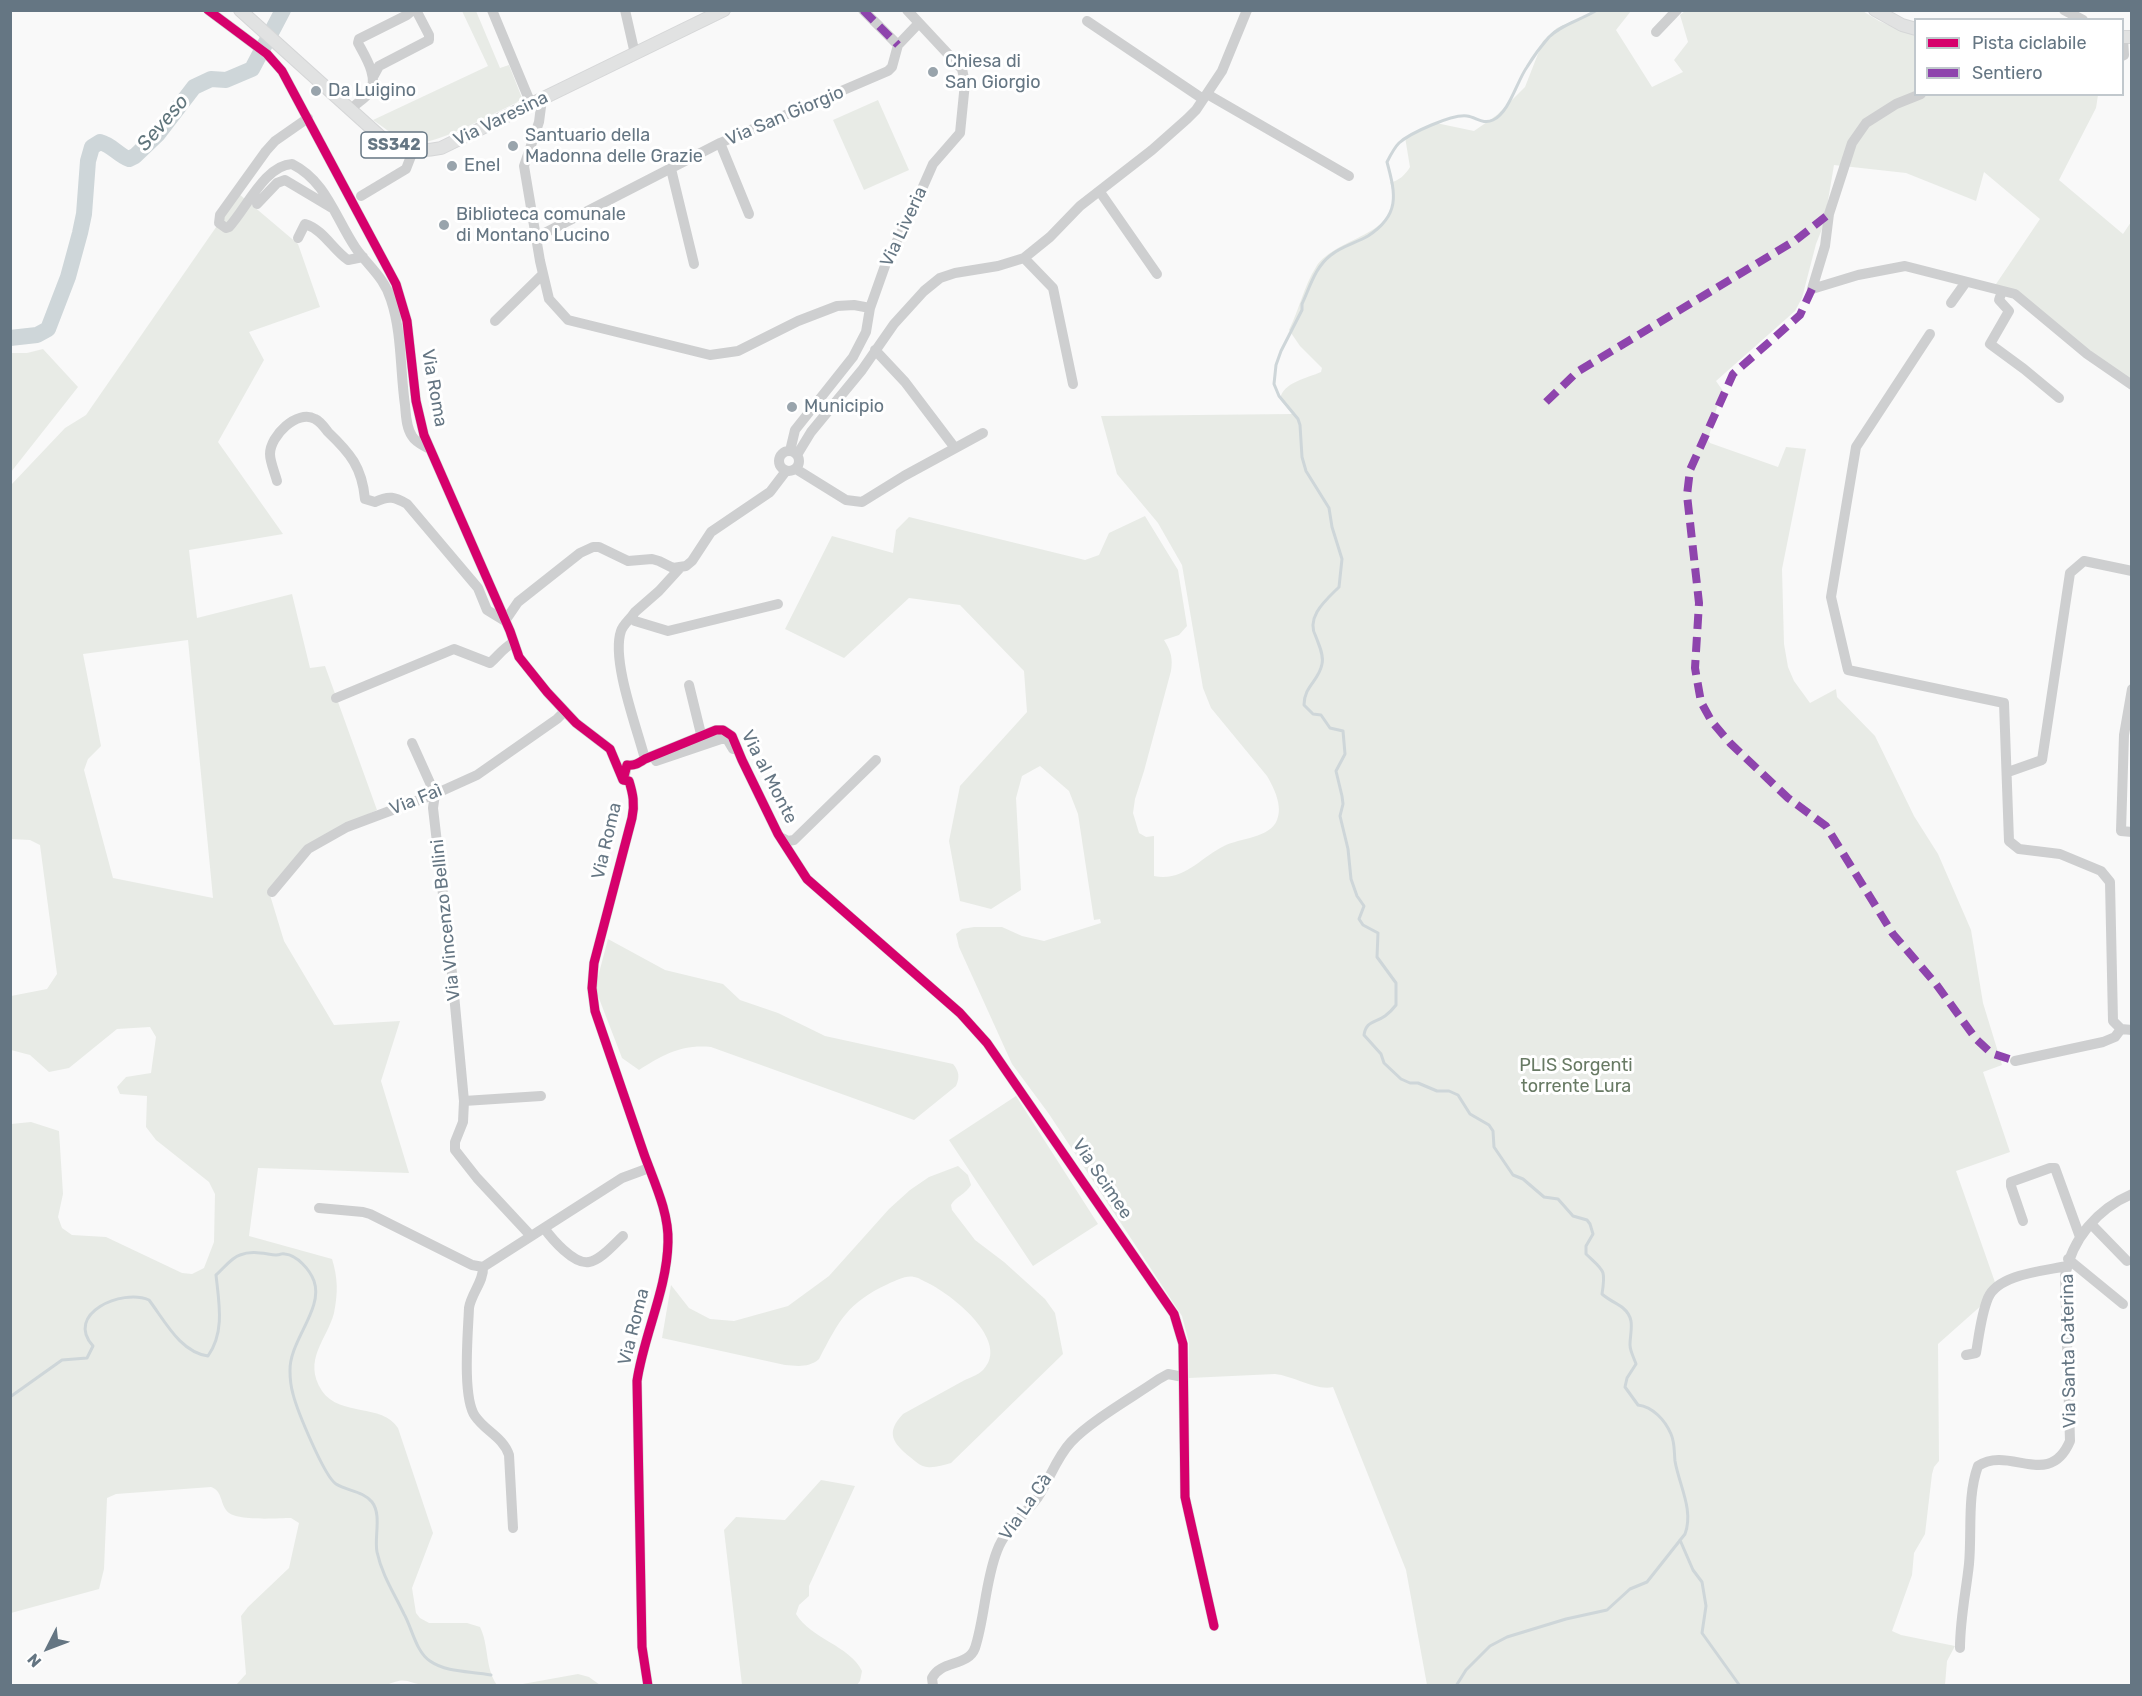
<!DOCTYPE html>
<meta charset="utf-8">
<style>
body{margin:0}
#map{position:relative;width:2142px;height:1696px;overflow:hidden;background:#f9f9f9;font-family:Rubik,sans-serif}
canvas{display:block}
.frame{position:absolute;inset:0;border:12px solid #657683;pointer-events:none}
.legend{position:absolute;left:1914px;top:18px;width:210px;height:78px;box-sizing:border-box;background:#fff;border:2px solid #c1c8cd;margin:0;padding:8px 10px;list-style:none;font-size:18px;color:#657683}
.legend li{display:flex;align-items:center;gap:12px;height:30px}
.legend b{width:30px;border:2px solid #c1c8cd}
.north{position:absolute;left:18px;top:1618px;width:60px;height:60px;-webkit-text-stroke:4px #fff;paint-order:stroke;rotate:228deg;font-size:16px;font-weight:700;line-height:24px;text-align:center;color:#657683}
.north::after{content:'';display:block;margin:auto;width:21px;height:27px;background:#657683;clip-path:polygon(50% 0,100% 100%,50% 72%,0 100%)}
</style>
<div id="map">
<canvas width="2142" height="1696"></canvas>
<div class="frame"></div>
<ul class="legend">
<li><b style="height:8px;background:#d6006c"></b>Pista ciclabile</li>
<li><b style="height:8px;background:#8e44ad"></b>Sentiero</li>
</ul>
<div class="north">N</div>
</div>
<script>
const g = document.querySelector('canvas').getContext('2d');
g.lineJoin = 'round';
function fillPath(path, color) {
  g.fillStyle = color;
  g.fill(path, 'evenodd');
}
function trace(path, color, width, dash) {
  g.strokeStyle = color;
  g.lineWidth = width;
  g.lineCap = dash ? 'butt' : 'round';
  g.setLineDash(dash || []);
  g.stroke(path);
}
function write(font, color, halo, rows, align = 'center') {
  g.font = font + ' Rubik,sans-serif';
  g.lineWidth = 6;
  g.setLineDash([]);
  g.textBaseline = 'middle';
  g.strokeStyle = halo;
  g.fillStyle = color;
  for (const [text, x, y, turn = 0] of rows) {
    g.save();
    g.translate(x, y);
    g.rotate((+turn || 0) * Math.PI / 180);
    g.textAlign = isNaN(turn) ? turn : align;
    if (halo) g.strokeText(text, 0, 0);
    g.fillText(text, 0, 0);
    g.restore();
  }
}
fillPath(new Path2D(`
 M1861,10L1879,21L1915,36L1916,94L2098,95L2096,108L2059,180L2123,234L2131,222V383L2088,353L2024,296L1994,287L2040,219L1984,172L1976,201L1906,173L1834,165L1824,224L1816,244L1802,298L1795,311L1716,381L1723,391L1720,396L1708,440L1710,443L1778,467L1786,447L1806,449L1782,569L1784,644L1788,667L1794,681L1810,703L1836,689L1837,697L1875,736L1914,816L1938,854L1971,930L1983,1003L2002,1065L1983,1072L2010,1152L1956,1171L1997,1288L1983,1304L1938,1344L1939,1461L1934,1467L1932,1474L1925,1534L1914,1553L1912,1575L1892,1631L1901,1635L1955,1646L1947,1661L1945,1685H1427L1406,1570L1333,1387C1316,1391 1294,1376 1275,1374L1189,1378V1343L1182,1316L1049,1114L1012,1064L959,947L956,934L962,929L974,927H1002L1022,936L1044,941L1101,923L1100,919L1094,920L1078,814L1069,791L1040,766L1022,776L1016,798L1021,890L991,909L960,901L949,841L960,786L1027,712L1024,671L960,605L909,598L844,658L785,629L832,536L893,553L896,530L909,517L1085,560L1099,555L1109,533L1145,516L1178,570L1187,626L1179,635L1164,640C1171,651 1173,658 1171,671L1144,771L1135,799L1133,813L1139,833L1146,837L1154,836V876C1184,882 1201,857 1224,846C1240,838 1270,838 1277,820C1283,806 1274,788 1267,776L1211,708L1203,688L1182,565L1158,523L1117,474L1101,416L1292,414L1280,399C1283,382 1308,378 1321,372L1322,368L1300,346L1289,330C1299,310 1304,286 1316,267C1336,235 1409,236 1390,182C1398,182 1406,174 1410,167L1405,137L1436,123L1474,131L1497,115L1525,87L1543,41L1557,28L1595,11H1631L1616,30L1652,87L1683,72L1674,60L1688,42L1680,15L1685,11Z
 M462,11H476L500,68L509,65L522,98L516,103C494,113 435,146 413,143C398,140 385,128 373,120L488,66Z
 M878,100L909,170L864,190L833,120Z
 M239,194L298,244L320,307L249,332L264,360L218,442L283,534L189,550L197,618L292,594L310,668L325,666L377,810L304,846L270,895L284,941L334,1025L400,1021L381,1081L409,1173L258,1168L249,1236L332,1259C338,1278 338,1293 334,1313C327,1340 302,1360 322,1391C340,1417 382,1403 398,1428L433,1533L412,1588L416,1613L420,1618L429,1623H467L480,1627C489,1645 485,1668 497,1685C473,1685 449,1687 426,1685C406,1684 408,1675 385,1686L236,1685L246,1674L241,1616L248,1607L289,1568L299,1523L291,1518C277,1518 234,1522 226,1510C220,1501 222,1491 211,1487L116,1494L107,1498L104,1569L99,1589L11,1613V1124L31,1122L59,1131L63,1194L58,1217L62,1228L72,1235L106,1237L182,1273L192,1274L204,1268L214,1242L215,1194L209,1182L156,1140L146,1127L147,1096L120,1094L117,1087L126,1077L151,1073L156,1037L150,1027L117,1029L69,1068L49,1072L30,1055L11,1050V996L47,989L57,974L40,845L30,840L11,839V485L65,428L86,415ZM188,640L213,898L113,878L84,770L88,759L101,746L83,654Z
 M43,349L78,387L11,472V353H27Z
 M608,939L665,970L723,984L740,1000L778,1013L825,1036L953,1064C959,1071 960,1077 956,1086L914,1120L711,1047C682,1044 662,1055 639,1070L622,1058L595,988Z
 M1016,1096L1098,1224L1033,1266L949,1140Z
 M958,1166L968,1175L971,1185C966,1194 955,1197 951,1205L952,1210L975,1240L1004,1262L1045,1299L1055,1313L1063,1354L951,1463C943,1465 935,1468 927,1467C920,1466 916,1462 910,1457C893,1443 885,1433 903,1414C923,1403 943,1392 963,1381C969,1378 978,1375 983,1370C1012,1341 950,1293 926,1282C923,1281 918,1277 914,1277C906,1275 895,1281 888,1284C847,1303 839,1321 819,1359C809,1368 797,1366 785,1365L662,1338L671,1285L689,1308L710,1319L734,1321L788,1306L829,1276L889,1209L910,1190L929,1177Z
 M821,1480L855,1486L809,1586V1596L799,1605L796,1614C811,1639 849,1645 862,1671L860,1681L856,1686L742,1685L724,1530L736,1517L785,1520Z
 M578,1674L589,1677L600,1685H517Z`), '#e8ebe6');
trace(new Path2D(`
 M10,1397L62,1360L87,1358L93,1346C64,1314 122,1288 149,1300C165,1321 180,1352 208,1356C225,1332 219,1303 216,1275C223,1269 232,1257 240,1255C252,1250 265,1254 276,1255C282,1255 280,1253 285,1254C297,1255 310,1270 314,1281C324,1309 289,1341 290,1371C290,1378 291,1387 293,1394C297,1410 324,1476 336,1484C347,1491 363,1491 372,1502C382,1515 374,1537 377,1552C382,1575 394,1593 404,1614C412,1628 416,1652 430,1661C447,1673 471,1671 491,1675
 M1680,1540L1693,1570L1702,1582L1706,1606L1702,1633L1740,1686
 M1456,1686L1466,1670L1490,1646L1507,1637L1566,1619L1607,1610L1630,1589L1647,1582L1685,1534C1694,1510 1679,1485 1675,1461C1674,1452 1675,1443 1671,1434C1665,1420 1653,1407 1638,1405L1625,1387L1627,1378L1636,1364C1634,1358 1630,1351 1630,1345C1630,1331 1636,1319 1623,1308C1617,1303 1610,1301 1602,1294C1606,1269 1604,1271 1586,1254V1246L1593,1234L1590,1224L1587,1220L1573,1216L1558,1199L1544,1197L1523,1179L1513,1175L1494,1147L1493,1131L1489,1125L1470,1114L1458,1095L1449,1091H1437L1418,1083H1410L1401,1079L1384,1063L1381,1054L1364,1035C1366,1021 1375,1023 1385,1016C1389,1013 1393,1009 1396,1005V983L1377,957L1378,933L1363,925L1359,919L1364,906L1357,896L1351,879L1348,849L1340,816L1343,804L1342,796L1336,771L1345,754L1343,731L1330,728L1321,715L1313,714L1304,705C1304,686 1319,681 1322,664C1324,655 1319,645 1316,637C1305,617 1326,600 1339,587L1342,559L1332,527L1329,508L1306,471L1302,457L1300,425L1298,419L1279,396L1274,384L1276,365L1281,351L1302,310V304C1310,287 1315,267 1331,255C1342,246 1356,243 1368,236C1400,215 1396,195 1387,162C1390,156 1394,148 1399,143C1410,133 1452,114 1467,116C1476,117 1483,125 1493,120C1509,113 1517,81 1527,67C1533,57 1541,46 1549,37C1562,24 1581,20 1597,10`), '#ced6d9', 3);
trace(new Path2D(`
 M10,338L37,335L48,329L68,277L80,233L84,214L88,161L92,147L100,142C112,145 118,155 129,159L135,156L158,134L194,87L211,79L226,80L252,69L283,10`), '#ced6d9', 16);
const major = new Path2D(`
 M240,10L382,138C402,150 418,153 441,148L724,10
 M1875,10L1902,25L1916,29
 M2122,37H2132`);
trace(major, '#d5d6d7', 14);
trace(new Path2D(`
 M208,10L267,54L282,71L396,284L407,321L416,401L424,435L510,631L519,657L547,692L576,723L610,749L623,780L629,781C633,794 635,804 632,818L594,963L592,988L595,1011C611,1059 628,1106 644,1154C654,1182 669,1212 668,1242C667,1290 644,1334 637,1381L642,1647L648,1686
 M492,10L531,104
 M625,10L635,54
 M863,10L898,45
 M2064,10L2083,20
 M1087,21L1203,99
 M1656,32L1677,10
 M2122,56L2124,55L2123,37
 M373,77L379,66L429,40V35L416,10
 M1207,94L1349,176
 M542,99L539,122L524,166L540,261L549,299L568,320L710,355L738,351L798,321L837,306L854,305L870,308
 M351,109C357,103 364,99 369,93C380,79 365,56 358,43L359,39L407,15L413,10
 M308,118L275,141L266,151L220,215L219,223L226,228L229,227C246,209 265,165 292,164C326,181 335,217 355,247C367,265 385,278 391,300C402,333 400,370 405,405C406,415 406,427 412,436C416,443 423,445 430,449
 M720,143L749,214
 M671,169L694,264
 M1100,192L1157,274
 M361,196L406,169L413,151
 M257,204L277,183L285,180L332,208
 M298,238L305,224C324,230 332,249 348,260L363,257
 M535,238L720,143L888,71L892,67L898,45L918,24
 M1024,258L1053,288L1073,384
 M1812,289L1858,275L1905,266L2015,294L2087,354L2132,385
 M1812,289L1825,246L1829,214L1852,143L1866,123L1896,104L1921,94
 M2002,291L1999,300L2009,311L1990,344L2024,369L2059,398
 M1951,303L1966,282
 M495,321L543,274
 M1930,334L1856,447L1831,597L1848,670L2004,703L2009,841L2019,849L2060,854L2101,871L2110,882L2113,1021L2121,1029L2132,1030
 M875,350L905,382L955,448
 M790,451L795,430L853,357L866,332L870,308L886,263L914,207L933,164L960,133L965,83L962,69L907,10
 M779 461a10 10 0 1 1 20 0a10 10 0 1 1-20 0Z
 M797,455L811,432L862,370L894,324L924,291L940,278L955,273L998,266L1024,258L1050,237L1080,206L1152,150L1187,119L1196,110L1222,71L1247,10
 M796,469L846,500L862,502L904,476L983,433
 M277,481C275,473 270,462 270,454C270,436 297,409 315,419C320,421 325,428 328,432C350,453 362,467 365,499L375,502C389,495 395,497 407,504L478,588L487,610L505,621L518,602L580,553L593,547H599L628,561L652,559L659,561L673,568L686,566L692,561L711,532L770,492L786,471
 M680,568L659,591L635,612L632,616L635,621L668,631L778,604
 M632,616C628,621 623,625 621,631C611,660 637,728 645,759
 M689,685L701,734
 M2132,689L2124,735L2121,831L2132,832
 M336,698L454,649L490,663C499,655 502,649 514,642
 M412,743L435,794L433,808L452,973L464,1101L463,1122L455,1142V1150L477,1178L531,1236
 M656,761L721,739H727L733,749
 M2008,772L2042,760L2070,573L2084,561L2132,571
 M624,780L627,765C635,766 639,763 645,759L716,730H723L732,736L742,760L778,834L807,879L960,1013L987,1043L1174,1314L1183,1344L1185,1497L1214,1626
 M782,838L788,841L794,840L876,760
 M272,892L308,849L347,827L435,794L477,775L557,719L565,711
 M2015,1061L2103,1042L2115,1037L2121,1029
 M464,1101L541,1096
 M319,1208L363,1212L370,1214L472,1265L483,1267L622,1178L649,1168
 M2023,1221L2011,1186V1182L2050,1168H2055L2080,1237
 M2091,1224L2127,1261
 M544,1228C552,1239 574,1265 589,1262C601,1260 614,1244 623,1236
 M2068,1259L2123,1304
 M483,1267C484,1281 471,1294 469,1308C468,1333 462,1397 475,1416C485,1431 503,1437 509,1455L513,1528
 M1966,1355L1976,1353C1979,1336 1981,1315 1988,1298C1998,1274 2044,1271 2067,1266
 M1960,1648C1960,1619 1966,1592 1969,1564C1972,1532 1967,1496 1978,1466C2010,1445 2049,1490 2070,1441L2065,1276C2072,1239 2097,1209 2132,1194
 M933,1686L932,1678C941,1660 968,1667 975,1648C985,1617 985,1582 997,1551C1005,1529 1025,1515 1038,1497C1050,1479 1056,1458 1071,1442C1092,1420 1133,1397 1159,1379L1168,1374L1183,1377`), '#cecfd0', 10);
trace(major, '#e1e2e2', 12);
trace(new Path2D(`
 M863,10L898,45
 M1812,289L1800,315L1733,374L1690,470L1687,495L1699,603L1695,668L1701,702L1712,722L1730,743L1788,798L1826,826L1893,934L1936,984L1976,1039L1991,1053L2015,1061
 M1546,402L1577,372L1796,240L1829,214`), '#8e44ad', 8, [15, 8]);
trace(new Path2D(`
 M208,10L267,54L282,71L396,284L407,321L416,401L424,435L510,631L519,657L547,692L576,723L610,749L623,780L629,781C633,794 635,804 632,818L594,963L592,988L595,1011C611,1059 628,1106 644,1154C654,1182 669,1212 668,1242C667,1290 644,1334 637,1381L642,1647L648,1686
 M623,780L627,765C635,766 639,763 645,759L716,730H723L732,736L742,760L778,834L807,879L960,1013L987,1043L1174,1314L1183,1344L1185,1497L1214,1626`), '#d6006c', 9);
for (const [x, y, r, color] of [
 [933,72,6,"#99a4ac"],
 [316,91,6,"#99a4ac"],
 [513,146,6,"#99a4ac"],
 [452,166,6,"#99a4ac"],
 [444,225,6,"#99a4ac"],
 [792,407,6,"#99a4ac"]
]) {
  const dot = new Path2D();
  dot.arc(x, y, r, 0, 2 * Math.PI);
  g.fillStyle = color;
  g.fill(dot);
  trace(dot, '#fff', 2);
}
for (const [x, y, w] of [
 [394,145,66]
]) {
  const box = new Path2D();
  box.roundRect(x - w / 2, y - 13, w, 26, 4.5);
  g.fillStyle = '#fff';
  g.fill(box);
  trace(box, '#657683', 1.5);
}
write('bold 16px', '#657683', null, [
 ["SS342",394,145]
]);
write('18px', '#657683', '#fff', [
 ["Chiesa di",945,62],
 ["San Giorgio",945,83],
 ["Da Luigino",328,91],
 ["Santuario della",525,136],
 ["Madonna delle Grazie",525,157],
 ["Enel",464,166],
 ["Biblioteca comunale",456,215],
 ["di Montano Lucino",456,236],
 ["Municipio",804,407]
], 'left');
write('18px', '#657683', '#fff', [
 ["Via San Giorgio",785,116,-23],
 ["Via Varesina",501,119,-26],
 ["Via Liveria",904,227,-65],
 ["Via Roma",434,388,80],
 ["Via al Monte",769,777,63],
 ["Via Faì",416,800,-22],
 ["Via Roma",607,841,-77],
 ["Via Vincenzo Bellini",446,920,-96],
 ["Via Scimee",1102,1179,56],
 ["Via Roma",634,1327,-76],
 ["Via Santa Caterina",2069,1351,-91],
 ["Via La Cà",1026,1507,-55]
]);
write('18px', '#687a64', '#fff', [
 ["PLIS Sorgenti",1576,1066],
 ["torrente Lura",1576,1087]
]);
write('italic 20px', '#60757c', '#fff', [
 ["Seveso",163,123,-49]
]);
</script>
